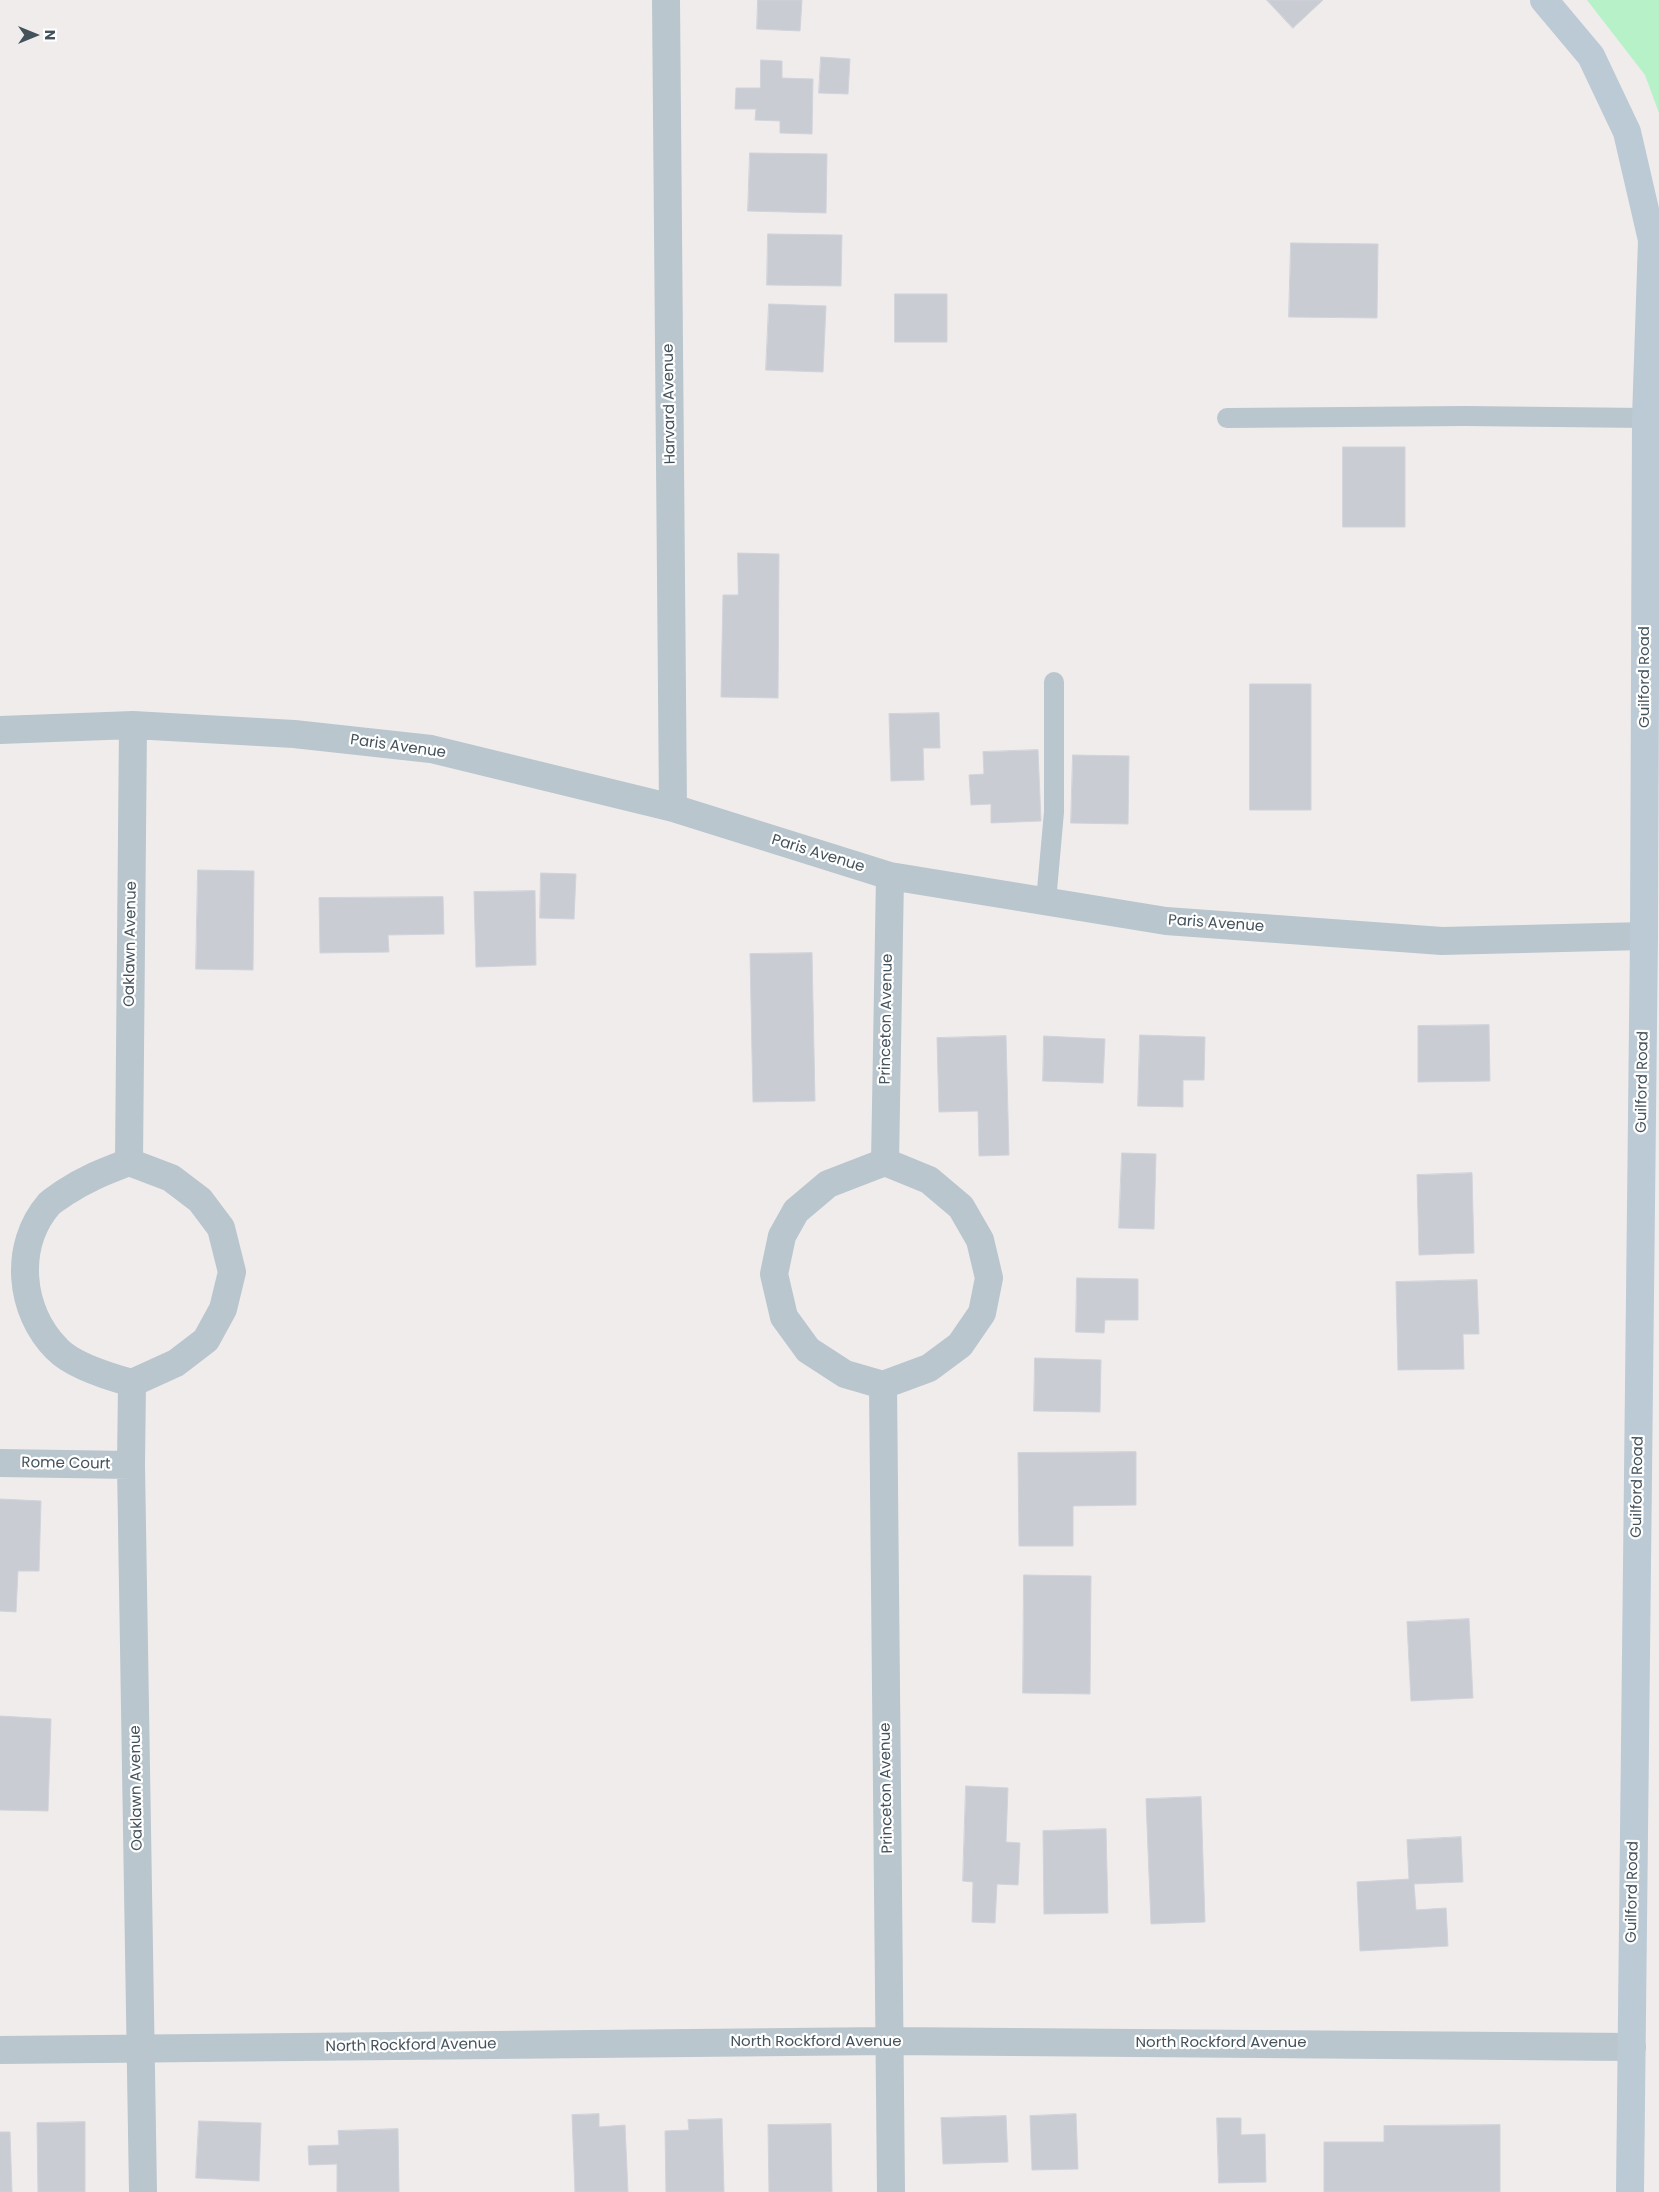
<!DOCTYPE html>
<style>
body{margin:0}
#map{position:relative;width:1659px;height:2192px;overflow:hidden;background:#f0ecec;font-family:Poppins,sans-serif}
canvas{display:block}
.north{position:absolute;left:10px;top:10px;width:50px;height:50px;-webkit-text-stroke:4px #fff;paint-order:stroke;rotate:90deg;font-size:14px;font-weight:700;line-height:20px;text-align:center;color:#44525b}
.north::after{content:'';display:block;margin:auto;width:18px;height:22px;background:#44525b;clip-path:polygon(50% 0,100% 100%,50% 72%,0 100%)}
</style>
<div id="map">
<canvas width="1659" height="2192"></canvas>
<div class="north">N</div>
</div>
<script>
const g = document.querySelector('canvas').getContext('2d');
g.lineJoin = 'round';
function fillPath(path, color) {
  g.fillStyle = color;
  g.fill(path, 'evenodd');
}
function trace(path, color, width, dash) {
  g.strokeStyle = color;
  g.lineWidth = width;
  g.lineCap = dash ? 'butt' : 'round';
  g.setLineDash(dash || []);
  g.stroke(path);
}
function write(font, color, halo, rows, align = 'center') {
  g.font = font + ' Poppins,sans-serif';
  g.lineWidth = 4.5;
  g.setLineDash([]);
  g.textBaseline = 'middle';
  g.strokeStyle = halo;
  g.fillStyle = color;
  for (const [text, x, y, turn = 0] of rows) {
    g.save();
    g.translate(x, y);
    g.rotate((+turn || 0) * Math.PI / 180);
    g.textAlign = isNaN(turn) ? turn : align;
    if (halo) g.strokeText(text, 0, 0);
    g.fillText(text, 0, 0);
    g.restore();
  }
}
fillPath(new Path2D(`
 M1587,0H1659V113L1645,75Z`), '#b6f1c7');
const building = new Path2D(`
 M758,0H802L800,31L757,29Z
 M1267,0H1323L1293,28Z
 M821,57L850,59L848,94L819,93Z
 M761,60L782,61V78L813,79L812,134L780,133V121L755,120L756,109H735L736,88H760Z
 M750,153L827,154L826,213L748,211Z
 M768,234L842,235L841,286L767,285Z
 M1291,243L1378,244L1377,318L1289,317Z
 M895,294H947V342H895Z
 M769,304L826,306L823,372L766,370Z
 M1343,447H1405V527H1343Z
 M738,553L779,554L778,698L721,697L723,595H738Z
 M1250,684H1311V810H1250Z
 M939,713L940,748H923L924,780L891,781L889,714Z
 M1038,750L1041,821L991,823V804L971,805L969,775L984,774L983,752Z
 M1073,755L1129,756L1128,824L1071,823Z
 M198,870L254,871L253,970L196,969Z
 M541,873L576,874L574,919L540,918Z
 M535,891L536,965L476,967L474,892Z
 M443,897L444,934L388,935L389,952L320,953L319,898Z
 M812,953L815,1101L753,1102L750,954Z
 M1489,1025L1490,1081L1418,1082V1026Z
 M1140,1035L1205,1037L1204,1080H1183V1107L1138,1106Z
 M1006,1036L1009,1155L979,1156L978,1111L939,1112L937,1038Z
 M1044,1036L1105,1039L1103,1083L1043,1081Z
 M1122,1153L1156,1154L1154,1229L1119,1228Z
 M1472,1173L1474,1253L1419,1255L1417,1175Z
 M1077,1278L1138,1279V1320H1105L1104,1333L1076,1332Z
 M1477,1280L1479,1334H1463L1464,1369L1398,1370L1396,1282Z
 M1035,1358L1101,1360L1100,1412L1034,1411Z
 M1136,1452V1505L1073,1506V1546H1019L1018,1453Z
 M0,1499L41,1501L39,1571H18L16,1612L0,1611Z
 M1024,1575L1091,1576L1090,1694L1023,1693Z
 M1469,1619L1473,1698L1411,1701L1407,1622Z
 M0,1716L51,1719L48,1811L0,1810Z
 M966,1786L1008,1788L1006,1842L1020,1843L1018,1885L997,1884L995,1923L972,1922L973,1882L963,1881Z
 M1201,1797L1205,1922L1151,1924L1146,1799Z
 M1106,1829L1108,1913L1044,1914L1043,1831Z
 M1461,1837L1463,1882L1414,1884L1416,1910L1446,1908L1448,1946L1360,1951L1357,1882L1409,1879L1407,1840Z
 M599,2114V2127L625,2125L628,2192H575L572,2115Z
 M1076,2114L1078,2169L1032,2170L1030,2116Z
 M1006,2116L1008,2162L943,2164L941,2118Z
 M1217,2118H1241V2135L1265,2134L1266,2182L1219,2183Z
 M722,2119L724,2192H666L665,2131L689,2130L688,2120Z
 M199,2121L261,2123L259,2181L196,2178Z
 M85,2122V2192H38L37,2123Z
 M831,2124L832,2192H769L768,2125Z
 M1500,2125V2192H1324V2142H1384V2126Z
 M398,2129L399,2192H337V2164L309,2165L308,2146L339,2145L338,2131Z
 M0,2132H10L12,2192H0Z`);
fillPath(building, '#c9ccd2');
trace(building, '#d0d3d9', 1);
trace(new Path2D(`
 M1227,418L1464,416L1646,418
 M1046,901L1054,812V682`), '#b9c6cd', 20);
trace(new Path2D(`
 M666,0L673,808
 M0,730L133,725L294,734L431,749L673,808L890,876L1166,921L1442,941L1644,936
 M129,1162L171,1178L200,1200L221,1228L232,1272L223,1309L206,1340L176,1363L132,1383C110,1377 73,1366 57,1349C19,1311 13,1246 49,1204C53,1200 59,1197 64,1193C87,1178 103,1172 129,1162Z
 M129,1162L133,725
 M885,1162L929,1180L961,1207L980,1240L989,1278L982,1313L960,1345L929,1368L883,1385L845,1374L808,1350L784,1317L774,1274L782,1236L796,1211L828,1184Z
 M885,1162L890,876
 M132,1383L131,1465L143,2192
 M883,1385L891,2192
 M0,1463L131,1465
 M0,2050L889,2041L1632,2047`), '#b9c6cd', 28);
trace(new Path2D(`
 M1544,0L1591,56L1627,132L1652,240L1646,418L1644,936L1630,2192`), '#bbcad5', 28);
write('15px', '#44525b', '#fff', [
 ["Harvard Avenue",670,404,-91],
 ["Guilford Road",1645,677,-90],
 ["Paris Avenue",398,747,8],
 ["Paris Avenue",818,854,17],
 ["Paris Avenue",1216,924,4],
 ["Oaklawn Avenue",131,944,-89],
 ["Princeton Avenue",887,1019,-89],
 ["Guilford Road",1643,1082,-89],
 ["Rome Court",66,1464,1],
 ["Guilford Road",1638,1487,-89],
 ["Oaklawn Avenue",137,1788,-91],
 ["Princeton Avenue",887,1788,-91],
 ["Guilford Road",1633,1892,-89],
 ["North Rockford Avenue",816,2042],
 ["North Rockford Avenue",1221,2043],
 ["North Rockford Avenue",411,2046,-1]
]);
</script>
